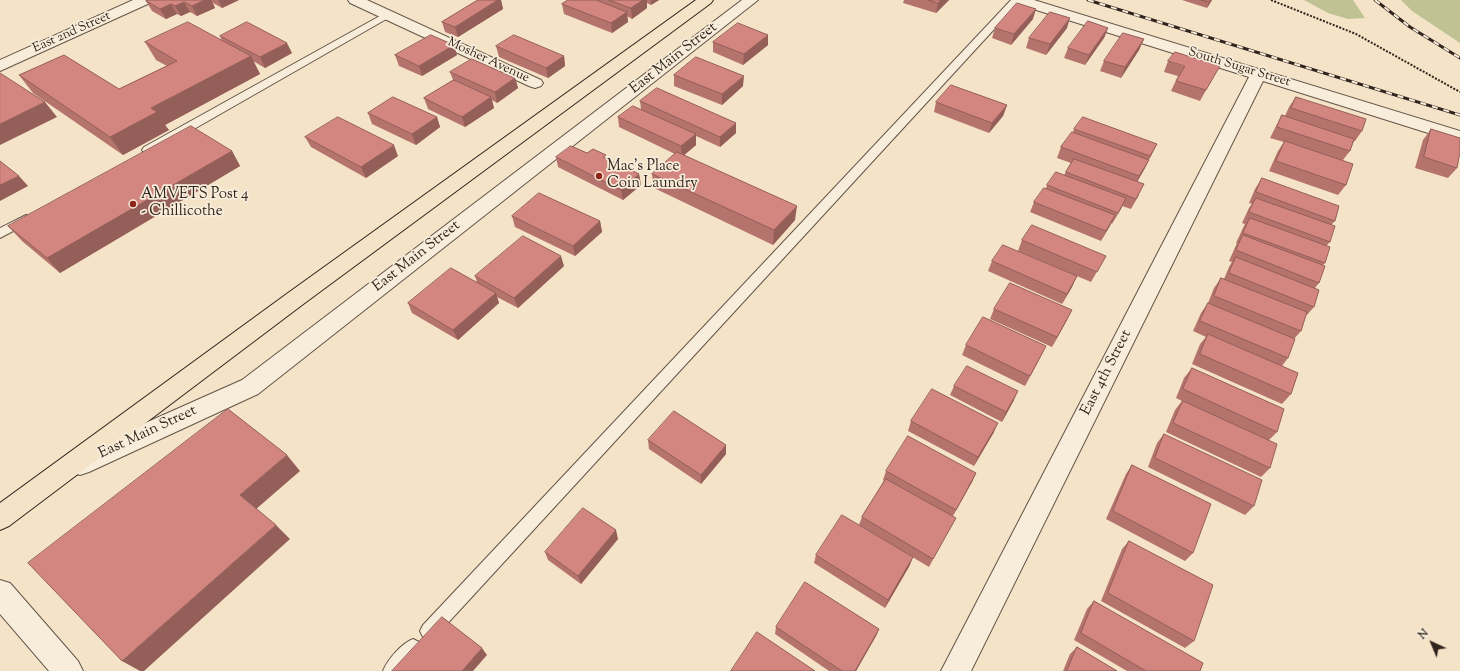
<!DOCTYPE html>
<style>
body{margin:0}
#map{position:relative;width:1460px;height:671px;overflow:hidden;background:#f5e3c8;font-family:"Sorts Mill Goudy",serif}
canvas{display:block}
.north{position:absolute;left:1412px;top:623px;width:40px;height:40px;-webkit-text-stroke:3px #f8eddb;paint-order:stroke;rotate:316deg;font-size:11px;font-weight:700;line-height:16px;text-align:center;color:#31241c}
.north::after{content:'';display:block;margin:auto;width:14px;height:18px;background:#31241c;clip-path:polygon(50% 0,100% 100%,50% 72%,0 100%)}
</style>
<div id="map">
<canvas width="1460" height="671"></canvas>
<div class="north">N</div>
</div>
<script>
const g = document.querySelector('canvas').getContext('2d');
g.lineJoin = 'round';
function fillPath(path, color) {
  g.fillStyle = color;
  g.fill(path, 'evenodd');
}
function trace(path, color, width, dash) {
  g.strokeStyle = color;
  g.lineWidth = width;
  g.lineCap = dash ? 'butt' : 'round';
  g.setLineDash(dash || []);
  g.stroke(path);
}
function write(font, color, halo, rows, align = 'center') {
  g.font = font + ' "Sorts Mill Goudy",serif';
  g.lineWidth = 3.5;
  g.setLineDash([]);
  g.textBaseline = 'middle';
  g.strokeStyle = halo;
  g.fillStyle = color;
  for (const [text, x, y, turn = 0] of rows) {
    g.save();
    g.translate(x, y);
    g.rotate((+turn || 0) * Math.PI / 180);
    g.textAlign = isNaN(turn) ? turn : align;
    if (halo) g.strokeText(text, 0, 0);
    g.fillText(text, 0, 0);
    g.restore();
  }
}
fillPath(new Path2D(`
 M1304,0H1353L1365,18L1348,19L1328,13Z
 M1401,0H1460V43L1412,11Z`), '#c1c293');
const lane = new Path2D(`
 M1011,0H1021L435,637L429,640L423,637L420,631L423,625Z
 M387,12L392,15L390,17L152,153H144L142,150L144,147Z
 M26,215L30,216L32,219L30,222L0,238V228Z
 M413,639L419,642L422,648L419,654L405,671H383C388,659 401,644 413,639Z`);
const street = new Path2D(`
 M133,0H152L150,3L0,71V60Z
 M348,0H367L541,80L543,83L541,86L535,88L529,86L350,3Z
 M742,0H758L258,394L89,472L80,475L71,472L68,464L71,456L242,380Z
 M1012,0H1034L1460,131V143L1263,81L971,671H941L1249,77L1014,3Z
 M0,580L10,583L78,661L83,671H49L0,614Z`);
const primary = new Path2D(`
 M696,0H713L711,3L302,305L9,526L0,530V503L288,293Z`);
trace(lane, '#625447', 2);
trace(street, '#625447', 2);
trace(primary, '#31241c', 2);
trace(new Path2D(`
 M1271,0L1356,34L1460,92`), '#31241c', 2, [2, 1.5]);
fillPath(lane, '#f8eddb');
fillPath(street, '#f8eddb');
fillPath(primary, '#f5e3c8');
const rail = new Path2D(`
 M1088,0L1460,115
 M1375,0L1410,27L1460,58`);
trace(rail, '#31241c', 3);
trace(rail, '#f8eddb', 2, [6]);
fillPath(new Path2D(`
 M149,0H239L222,8L213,3L215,8L197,16L190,12L181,16L177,14L166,19L152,11L146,1Z
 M478,0H501L503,9L458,37L445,32L442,22Z
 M568,0H659L651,5L647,3V8L632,19L627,16L628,22L612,33L564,14L562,4Z
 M904,0H949L936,13L903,3Z
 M1182,0H1212L1207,8Z
 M1033,19L1011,45L992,38L995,28Z
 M1067,28L1046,55L1026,48L1029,38Z
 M1108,28L1104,38L1085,65L1064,58L1068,48Z
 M220,36L292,53L265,68L253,61L260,74L165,125L169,130L123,155L33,93L19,75L119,89L167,66L156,60L145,42L222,41Z
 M1144,39L1139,50L1121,78L1100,71L1104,61Z
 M713,42L768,45L743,65L713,52Z
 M496,46L564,56L565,66L548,78L499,57Z
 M395,55H457L422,76L399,66Z
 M1168,61L1214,76L1200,101L1171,91L1178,76L1164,72Z
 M450,72L515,78L518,88L497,103L492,100L494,108L465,127L428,109L424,98L453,80Z
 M674,75L743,86L722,105L674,86Z
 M1296,97L1362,131L1355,141H1354L1350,151L1343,160L1346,185L1338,195L1269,171L1278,151L1284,142L1270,138L1276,126L1282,115L1285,116L1289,107Z
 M640,101L736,133L720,147L696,136V145L684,155L795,220L773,245L654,188L652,174L675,154L619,127L618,117L641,109Z
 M936,102L1007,105L1003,116L989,133L934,112Z
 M368,113L437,117L440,127L416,145L372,124Z
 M1074,129L1152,154L1137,182L1139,195L1131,209L1122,206L1112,224L1111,223L1101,241L1030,212L1034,202L1046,188L1047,185L1064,175L1066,172L1071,163L1057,158L1061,147L1073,132Z
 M1431,129L1457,168L1448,178L1415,168L1423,140Z
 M305,137L398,156L366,178L311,147Z
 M232,151L240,166L60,273L22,241L8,226Z
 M587,153L606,158L639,174L641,185L623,200L558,167L556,157Z
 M1262,178L1335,221L1331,225L1330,242L1326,246L1325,263L1323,265L1319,283L1315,288L1314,307L1305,317L1301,331L1294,339L1288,358L1282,366L1291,394L1282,404L1192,364L1200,344L1206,337L1193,331L1201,313L1208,303L1214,288L1221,278L1224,279L1229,267L1232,262L1229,261L1237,243H1236L1243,228L1245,224L1242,223L1249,208L1252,204L1249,203L1255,189Z
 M512,216L600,221L602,232L575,256L515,227Z
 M1022,240L1106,256L1091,282L1018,251Z
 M992,261L1077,276L1072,287L1062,304L988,271Z
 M564,266L518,308L497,297L499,303L458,340L412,313L408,303L477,282L475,276Z
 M994,309L1067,320L1052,347L990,319Z
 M966,345L1041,356L1025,386L962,355Z
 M1192,368L1277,432L1269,440L1270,468L1261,477L1166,432L1175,410L1182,401L1176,398L1184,378Z
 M954,386L1014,400L1002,422L950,395Z
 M911,421L994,432L974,466L908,431Z
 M1164,434L1254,506L1245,515L1148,467L1157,443Z
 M648,440L726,454L701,484L649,449Z
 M1132,465L1193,553L1185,561L1106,519L1126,474Z
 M886,471L976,473L972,482L953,516L951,526L929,567L859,525L862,517L884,481L883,480Z
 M618,539L581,584L548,560L545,552Z
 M1129,541L1194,641L1185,648L1101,601L1122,549Z
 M816,555L910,565L885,608L814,563Z
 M1094,601L1200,671H1127L1074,640L1087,609Z
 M776,627L879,629L876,636L856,671H829L775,634Z
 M1077,647L1117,671H1063L1070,654Z`), '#b5736d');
fillPath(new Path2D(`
 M205,0H211L215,8L197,16L192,6Z
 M218,0H239L222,8Z
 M498,0H501L503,9L458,37L455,27Z
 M643,0H647V8L632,19L631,8Z
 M651,0H659L651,5Z
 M941,0H949L936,13L938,3Z
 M1211,0H1212L1207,8L1209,2Z
 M184,2L190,12L181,16L175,6Z
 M171,4L177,14L166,19L160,9Z
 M1036,9L1033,19L1011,45L1014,34Z
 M627,12L628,22L612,33L611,23Z
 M1070,18L1067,28L1046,55L1050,44Z
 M1108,28L1104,38L1085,65L1089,55Z
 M768,35V45L743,65L744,54Z
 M1144,39L1139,50L1121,78L1125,67Z
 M287,43L292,53L265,68L260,57Z
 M454,45L457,55L422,76L419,66Z
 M251,56L260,74L165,125L169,130L123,155L110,137L151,108Z
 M564,56L565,66L548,78L546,68Z
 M744,76L743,86L722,105V94Z
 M515,78L518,88L497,103L495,92Z
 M491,97L494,108L465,127L462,117Z
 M45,102L57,117L0,145V124Z
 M1007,105L1003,116L989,133L992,123Z
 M437,117L440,127L416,145L412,134Z
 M736,123V133L720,147V137Z
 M696,134V145L682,157L681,146Z
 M1157,144L1152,154L1144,167L1150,156Z
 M394,145L398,156L366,178L361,167Z
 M232,151L240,166L60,273L47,258Z
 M1149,160L1144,170L1134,187L1139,176Z
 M639,174L641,185L623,200L621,190Z
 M19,176L28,186L0,201V185Z
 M1126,198L1121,209L1112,224L1118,213Z
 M797,206L795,220L773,245L774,230Z
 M1115,215L1110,226L1101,241L1106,231Z
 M600,221L602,232L575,256L573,246Z
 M561,256L564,266L518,308L514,298Z
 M1077,276L1072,287L1062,304L1067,294Z
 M496,293L499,303L458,340L453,330Z
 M1072,310L1067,320L1052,347L1057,337Z
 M1046,346L1041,356L1025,386L1030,376Z
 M1018,391L1014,400L1002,422L1006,412Z
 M998,423L994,432L974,466L978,457Z
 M726,445V454L701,484V475Z
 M287,455L300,471L255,510L240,495Z
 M976,473L972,482L951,519L956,510Z
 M276,525L290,539L144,671H140L122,661Z
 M616,530L618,539L581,584L578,576Z
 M913,557L910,565L885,608L888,600Z
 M879,629L876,636L856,671H855Z
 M482,648L487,655L473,671H462Z`), '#945e59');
const building = new Path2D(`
 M149,0H205L192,6L184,2L175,6L171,4L160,9L146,1Z
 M478,0H498L455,27L442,22Z
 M568,0H596L627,12L611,23L562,4Z
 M609,0H643L631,8Z
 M928,0H941L938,3Z
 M1201,0H1211L1209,2Z
 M1017,3L1036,9L1014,34L995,28Z
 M1050,12L1070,18L1050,44L1029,38Z
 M1088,21L1108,28L1089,55L1068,48Z
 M188,22L251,56L151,108L157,112L110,137L19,75L64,55L119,89L177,61L145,42Z
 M247,22L287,43L260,57L220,36Z
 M738,23L768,35L744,54L713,42Z
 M1123,33L1144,39L1125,67L1104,61Z
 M431,35L454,45L419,66L395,55Z
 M514,35L564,56L546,68L496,46Z
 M1175,52L1220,66L1206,90L1176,81L1185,66L1168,61Z
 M696,57L744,76L722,94L674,75Z
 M472,59L515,78L495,92L450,72Z
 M0,73L45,102L0,124Z
 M454,80L491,97L462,117L424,98Z
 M951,85L1007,105L992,123L936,102Z
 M657,88L736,123L720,137L640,101Z
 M393,97L437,117L412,134L368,113Z
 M1296,97L1366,119L1362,131L1291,108Z
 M633,106L696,134L681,146L618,117Z
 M1282,115L1354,139L1350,151L1277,127Z
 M338,117L394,145L361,167L305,137Z
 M1083,117L1157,144L1150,156L1074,129Z
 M191,126L232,151L47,258L8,226Z
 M1431,129L1460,138V152L1457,168L1424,157Z
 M1072,132L1149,160L1139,176L1061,147Z
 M1285,141L1353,164L1346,185L1276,161Z
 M571,146L587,153L593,149L606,155L603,157L639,174L621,190L556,157Z
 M677,152L797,206L774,230L652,174Z
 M1074,159L1144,184L1136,199L1066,172Z
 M0,161L19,176L0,185Z
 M1056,172L1126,198L1118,213L1047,185Z
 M1262,178L1339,206L1335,221L1256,192Z
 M1044,188L1115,215L1106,231L1034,202Z
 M539,193L600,221L573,246L512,216Z
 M1256,198L1335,226L1330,242L1249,212Z
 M1250,218L1330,247L1325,263L1243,233Z
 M1032,225L1106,256L1097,272L1022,240Z
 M1243,235L1325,266L1319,283L1236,250Z
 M523,236L561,256L514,298L475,276Z
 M1003,245L1077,276L1067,294L992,261Z
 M1236,257L1319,290L1314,307L1229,273Z
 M451,268L496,293L453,330L408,303Z
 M1221,278L1307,312L1301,331L1214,296Z
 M1010,283L1072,310L1057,337L994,309Z
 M1208,303L1295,339L1288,358L1200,321Z
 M983,317L1046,346L1030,376L966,345Z
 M1208,334L1298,373L1291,394L1200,354Z
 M967,366L1018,391L1006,412L954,386Z
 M1192,368L1284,409L1277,432L1183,389Z
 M932,389L998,423L978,457L911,421Z
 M1183,401L1277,444L1270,468L1173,423Z
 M228,409L287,455L240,495L276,525L122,661L28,563Z
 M674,411L726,445L701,475L648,440Z
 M1164,434L1262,480L1254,506L1155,458Z
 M908,436L976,473L956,510L886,471Z
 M1132,465L1211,504L1193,553L1113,511Z
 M886,479L956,518L933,559L862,517Z
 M583,508L616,530L578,576L545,552Z
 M842,515L913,557L888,600L816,555Z
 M1129,541L1213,585L1194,641L1108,593Z
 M805,582L879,629L855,671H842L776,627Z
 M1094,601L1203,663L1200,671H1146L1081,633Z
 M442,617L482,648L462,671H392Z
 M757,632L815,671H731Z
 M1077,647L1117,671H1067Z`);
fillPath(building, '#d3867f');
trace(building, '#945e59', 1);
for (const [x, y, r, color] of [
 [599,176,4,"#8f2418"],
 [133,204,4,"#8f2418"]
]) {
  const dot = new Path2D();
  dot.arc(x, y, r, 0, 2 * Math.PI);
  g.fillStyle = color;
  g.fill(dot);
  trace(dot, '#f8eddb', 1.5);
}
write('13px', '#31241c', '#f8eddb', [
 ["East 2nd Street",72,33,-24],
 ["Mosher Avenue",488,61,25],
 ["South Sugar Street",1239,68,17]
]);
write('15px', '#31241c', '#f8eddb', [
 ["East Main Street",674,59,-38],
 ["East Main Street",417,257,-38],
 ["East 4th Street",1107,373,-63],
 ["East Main Street",148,433,-25]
]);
write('15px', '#31241c', '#f8eddb', [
 ["Mac's Place",607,167],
 ["Coin Laundry",607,184],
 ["AMVETS Post 4",141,195],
 ["- Chillicothe",141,212]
], 'left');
</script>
